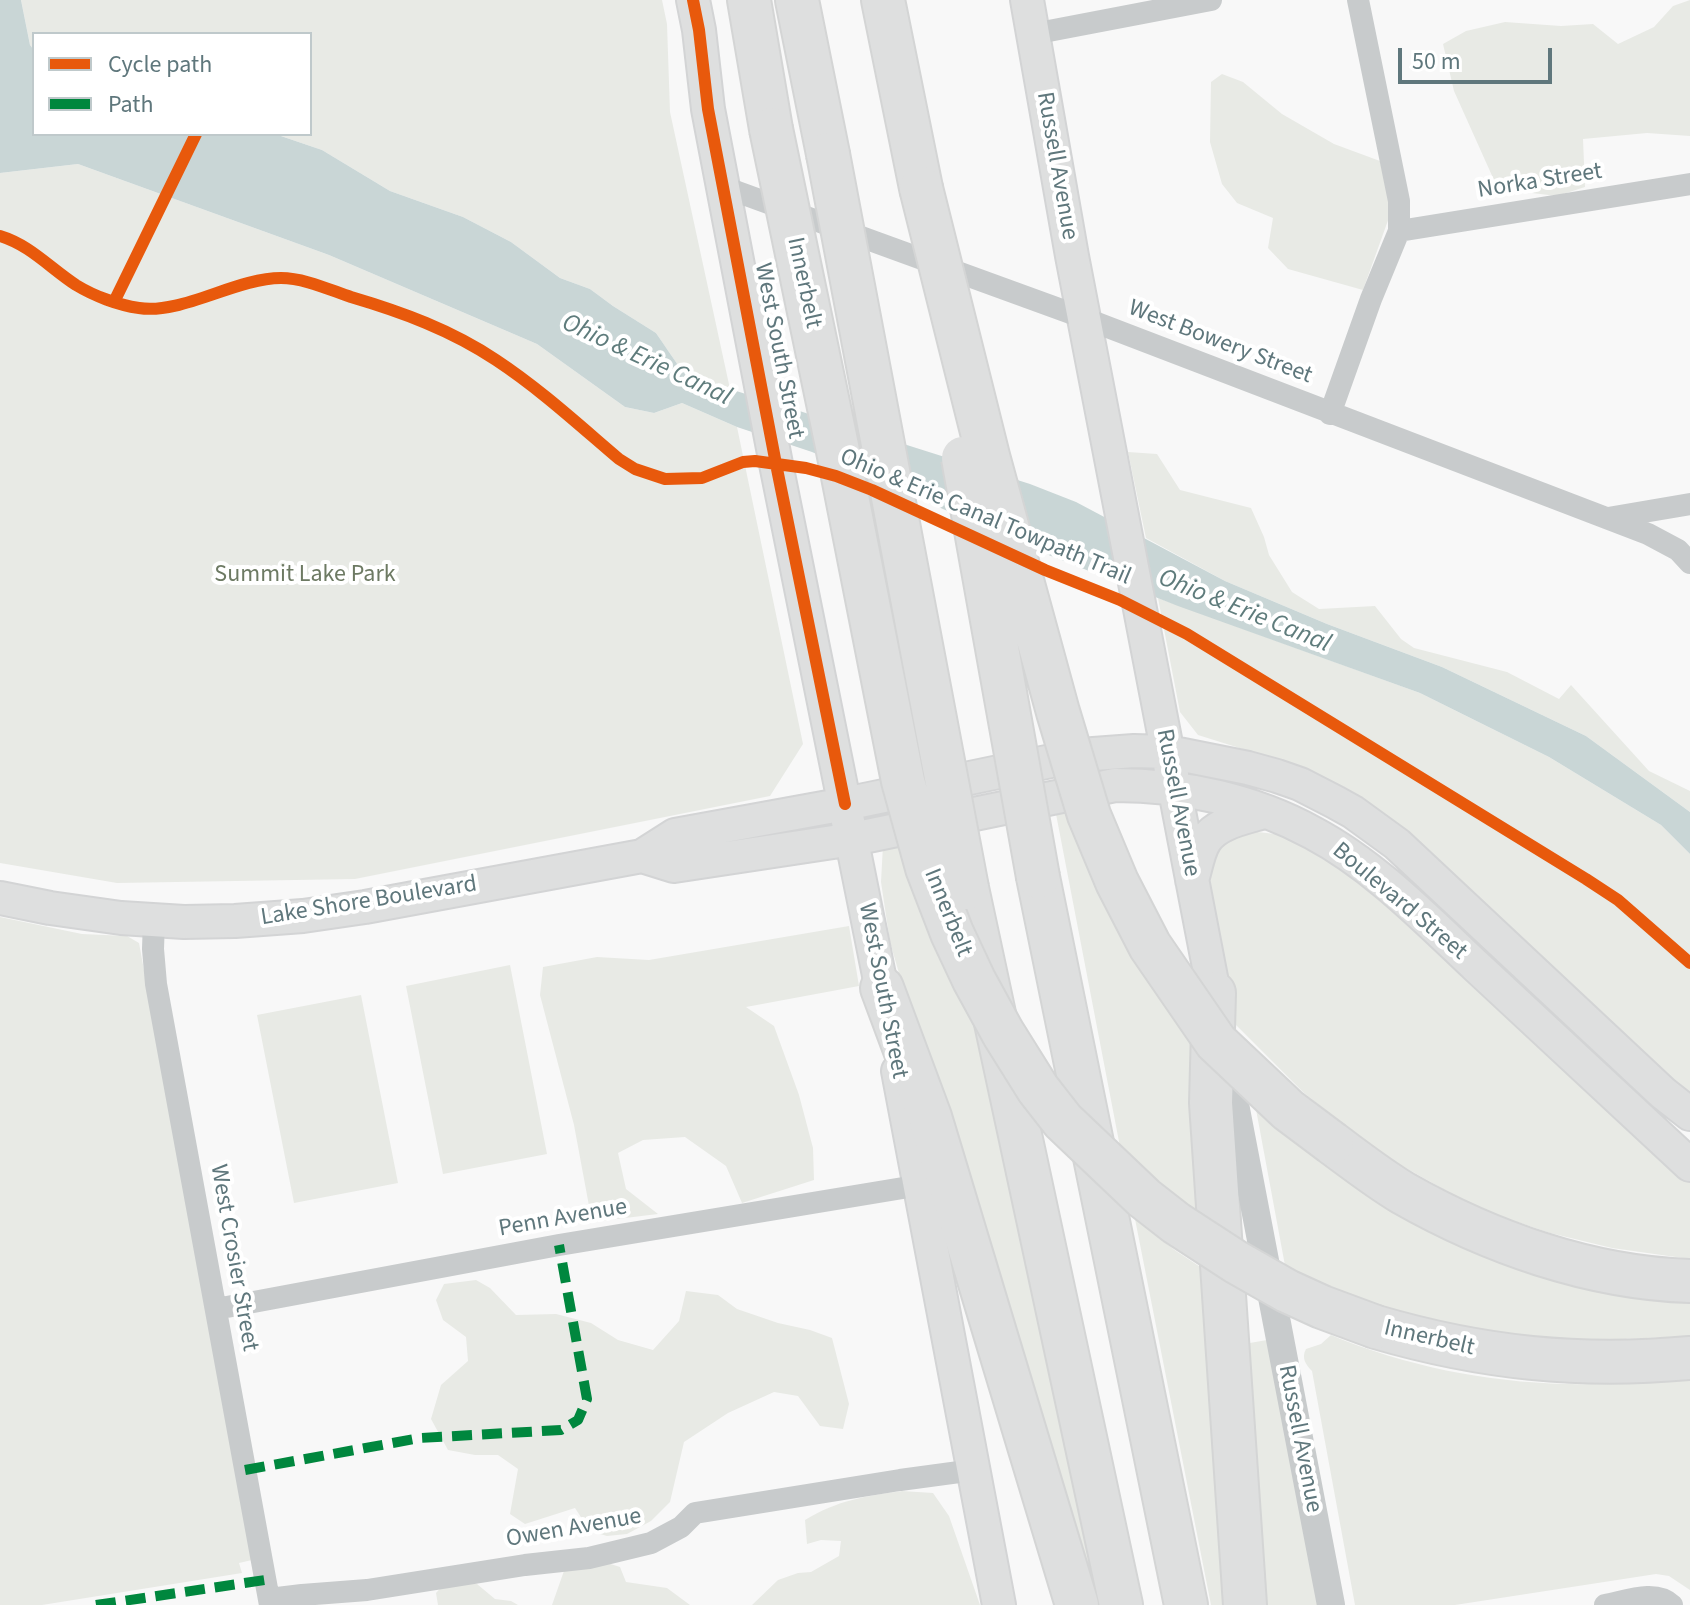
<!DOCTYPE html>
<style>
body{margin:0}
#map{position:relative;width:1690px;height:1605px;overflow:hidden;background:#f8f8f8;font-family:"Source Sans 3",sans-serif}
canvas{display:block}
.legend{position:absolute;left:32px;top:32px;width:280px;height:104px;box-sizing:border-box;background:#fff;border:2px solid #bfc9cb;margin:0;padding:10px 14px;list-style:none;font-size:24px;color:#5f777c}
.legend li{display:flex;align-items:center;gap:16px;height:40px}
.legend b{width:40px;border:2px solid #bfc9cb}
.scale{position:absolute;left:1398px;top:48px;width:154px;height:36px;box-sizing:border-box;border:4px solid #5f777c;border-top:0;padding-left:10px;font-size:24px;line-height:28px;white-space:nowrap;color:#5f777c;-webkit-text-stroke:6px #fff;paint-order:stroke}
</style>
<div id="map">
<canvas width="1690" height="1605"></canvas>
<ul class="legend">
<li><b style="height:10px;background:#e8590c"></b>Cycle path</li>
<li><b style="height:10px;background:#00873e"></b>Path</li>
</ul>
<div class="scale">50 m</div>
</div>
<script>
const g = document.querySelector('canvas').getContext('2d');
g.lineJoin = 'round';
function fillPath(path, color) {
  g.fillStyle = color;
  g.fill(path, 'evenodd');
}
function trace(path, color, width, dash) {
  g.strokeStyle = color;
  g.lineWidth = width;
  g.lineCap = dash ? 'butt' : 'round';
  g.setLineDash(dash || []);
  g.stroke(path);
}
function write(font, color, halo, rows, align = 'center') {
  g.font = font + ' "Source Sans 3",sans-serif';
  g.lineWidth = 8;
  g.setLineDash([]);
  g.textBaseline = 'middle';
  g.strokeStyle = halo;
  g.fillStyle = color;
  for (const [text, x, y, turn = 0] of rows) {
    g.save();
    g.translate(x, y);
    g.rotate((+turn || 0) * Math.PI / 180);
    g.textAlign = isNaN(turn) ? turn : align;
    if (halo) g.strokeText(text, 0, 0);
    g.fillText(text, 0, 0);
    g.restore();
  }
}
fillPath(new Path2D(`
 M21,0H662L667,24L670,112L730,389L682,371L656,333L613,306L590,289L560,278L511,242L463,217L390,191L322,150L275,134H310V34H34V50L30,45Z
 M1690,0V136L1647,133L1583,139L1585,187L1557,196L1498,189L1454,91L1443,44L1466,31L1505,22L1561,26L1593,24L1618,44L1654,27L1673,6Z
 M1222,74L1243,82L1282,114L1334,144L1380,161L1391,212L1363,290L1288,269L1268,248L1273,218L1237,203L1222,184L1210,142L1211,82Z
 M78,164L329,255L537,344L625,407L654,413L682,403L737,427L803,744L770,796L355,879L117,883L0,863V173Z
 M1128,452L1157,454L1180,490L1251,508L1264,537L1269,555L1292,592L1319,609L1375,606L1401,639L1414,648L1507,672L1559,699L1571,685L1649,771L1690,791V812L1586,736L1442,667L1327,624L1225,581L1146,538Z
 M1158,598L1420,693L1549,757L1661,825L1690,854V1092L1675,1081L1399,825L1346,788L1300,767L1198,735L1180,712Z
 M1070,811L1202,1047L1211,1225L1186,1207L1121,1152L1056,814Z
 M1240,830L1284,835L1343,863L1690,1181V1259L1612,1248L1550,1233L1479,1209L1377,1152L1303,1092L1236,1025L1206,874L1224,834Z
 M899,833L990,1049L1075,1475L1099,1605H1089L945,1133L890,942L881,882L883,845Z
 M0,917L82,934L127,936L139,943L252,1560L239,1563L242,1573L42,1605H0Z
 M849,926L859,986L746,1007L774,1026L799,1095L813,1148L814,1180L742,1203L726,1166L685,1137L643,1140L618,1153L626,1189L658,1214L592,1222L574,1125L540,995L543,967L597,957L649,960Z
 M510,965L547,1154L443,1174L406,986Z
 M361,995L398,1183L294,1203L257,1015Z
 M1255,1104L1299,1143L1690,1299V1336L1581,1341L1538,1339L1469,1331L1394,1314L1286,1271Z
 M1135,1219L1176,1251L1214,1276L1237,1605H1211Z
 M476,1280L490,1288L516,1315L556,1314L591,1323L618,1340L653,1350L679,1321L686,1291L718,1295L737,1309L778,1323L810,1330L832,1338L849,1404L843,1429L820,1426L798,1396L774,1392L728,1413L684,1442L670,1502L651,1521L627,1534L607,1536L590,1531L575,1508L525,1524L510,1514L518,1469L498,1455H475L448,1450L431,1419L441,1385L468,1361L466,1337L443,1320L436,1300L444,1284Z
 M1331,1335C1405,1366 1486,1382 1566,1384C1608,1385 1649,1380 1690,1378V1590L1669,1576L1656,1574L1455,1605H1355L1312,1371C1306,1365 1301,1358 1306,1349L1321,1344Z
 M1267,1340L1318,1605H1261L1244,1344Z
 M902,1491L933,1493L949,1516L980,1605H752L778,1580L798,1573L811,1572L839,1556L841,1541L821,1540L807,1544L805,1520C838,1500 866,1496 902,1491Z
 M601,1561L620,1567L626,1582L667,1588L690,1605H552L565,1568Z
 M446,1582L477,1584L495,1599L511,1601L518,1605H438L436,1593Z`), '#e8eae5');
fillPath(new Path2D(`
 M0,0H21L30,45L34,50V134H275L322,150L390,191L463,217L511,242L560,278L590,289L613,306L656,333L682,371L730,389L1030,484L1076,502L1225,581L1327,624L1442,667L1586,736L1690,812V854L1661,825L1549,757L1420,693L1178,606L1051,556L812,452L737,427L682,403L654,413L625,407L537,344L329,255L78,164L0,173Z`), '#c9d6d6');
const secondary = new Path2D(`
 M693,0L699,30L708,109L776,464L886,1010
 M1027,0L1072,256L1214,993
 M642,856L674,866L853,839L1115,785C1183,785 1253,800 1313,833C1375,866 1426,919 1477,967C1548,1033 1619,1099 1690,1165
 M1192,880C1196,868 1198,852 1205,841C1216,823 1244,818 1264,812
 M0,898L50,908L121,918L184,922L235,921L303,916L365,907L642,856L675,835L845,804L1080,755L1134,751L1168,752L1248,768L1277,776L1300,784L1335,802L1353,812L1397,844L1663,1093L1690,1114
 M898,1071L999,1605`);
const motorway = new Path2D(`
 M749,0L771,129
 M797,0L828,154
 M883,0L921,188
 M1038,877L1186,1605
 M967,888L1121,1605
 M882,988L930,1117L1077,1605
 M1214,993L1211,1103L1245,1605
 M1332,1143C1355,1160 1378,1178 1403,1193C1489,1242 1590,1278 1690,1281
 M1376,1327C1482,1358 1579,1368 1690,1358`);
trace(secondary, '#d3d4d5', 36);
trace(motorway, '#d4d5d5', 46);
trace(new Path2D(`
 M1033,34L1211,0
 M724,187L1084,318L1648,534L1678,550L1690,563
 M1399,231L1690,184
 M1330,414L1371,299L1399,231V201L1358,0
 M1608,518L1690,504
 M154,920L153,949L156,984L270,1605
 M216,1309L559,1245L921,1185
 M269,1599L302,1595L367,1590L525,1565L589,1558L651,1543L681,1527L695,1513L900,1480L974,1470
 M1605,1605C1626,1601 1656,1589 1672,1605`), '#c8cbcc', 22);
trace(new Path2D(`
 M1225,1052L1331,1605`), '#c8cbcc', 28);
trace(secondary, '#dedfdf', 32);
trace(motorway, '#dedfdf', 42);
const motorwayBridge = new Path2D(`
 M771,129L837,446L903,781L927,868L952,933L974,980L1003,1033L1038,1089L1063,1121L1144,1198L1176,1223L1236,1262L1287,1291L1322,1307L1376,1327
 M828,154L967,888
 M921,188L988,456L1058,712L1089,815L1117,882L1150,946L1216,1042L1288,1110L1332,1143
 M963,458L1038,877`);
trace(motorwayBridge, '#d4d5d5', 46, []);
trace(motorwayBridge, '#dedfdf', 42);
trace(new Path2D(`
 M245,1470L420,1438L561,1430L578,1420L587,1399L559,1245
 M96,1605L265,1580`), '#00873e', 10, [20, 10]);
trace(new Path2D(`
 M693,0L699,30L708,109L776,464L845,804
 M0,236C30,245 50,268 76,285C94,296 118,305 139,308C181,315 236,278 281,278C304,278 330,290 351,297C402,312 451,330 496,360C540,389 579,425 619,459L635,469L665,479L702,478L743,462L755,461L806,468L836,476L872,490L1045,570L1120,600L1187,634L1586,879L1618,900L1690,963
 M114,302L196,134`), '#e8590c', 12);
write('24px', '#5f777c', '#fff', [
 ["Russell Avenue",1056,166,80],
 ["Norka Street",1540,182,-9],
 ["Innerbelt",803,283,78],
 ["West Bowery Street",1220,343,21],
 ["West South Street",778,351,79],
 ["Ohio & Erie Canal Towpath Trail",985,518,23],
 ["Russell Avenue",1177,803,79],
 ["Lake Shore Boulevard",369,902,-9],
 ["Boulevard Street",1399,902,40],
 ["Innerbelt",947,913,68],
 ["West South Street",882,991,79],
 ["Penn Avenue",563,1219,-10],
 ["West Crosier Street",233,1258,80],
 ["Innerbelt",1429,1339,13],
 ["Russell Avenue",1299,1439,79],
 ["Owen Avenue",574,1529,-10]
]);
write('24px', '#6d7a63', '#fff', [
 ["Summit Lake Park",305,576]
]);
write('italic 26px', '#5f7c7c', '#fff', [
 ["Ohio & Erie Canal",646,361,25],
 ["Ohio & Erie Canal",1244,612,22]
]);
</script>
